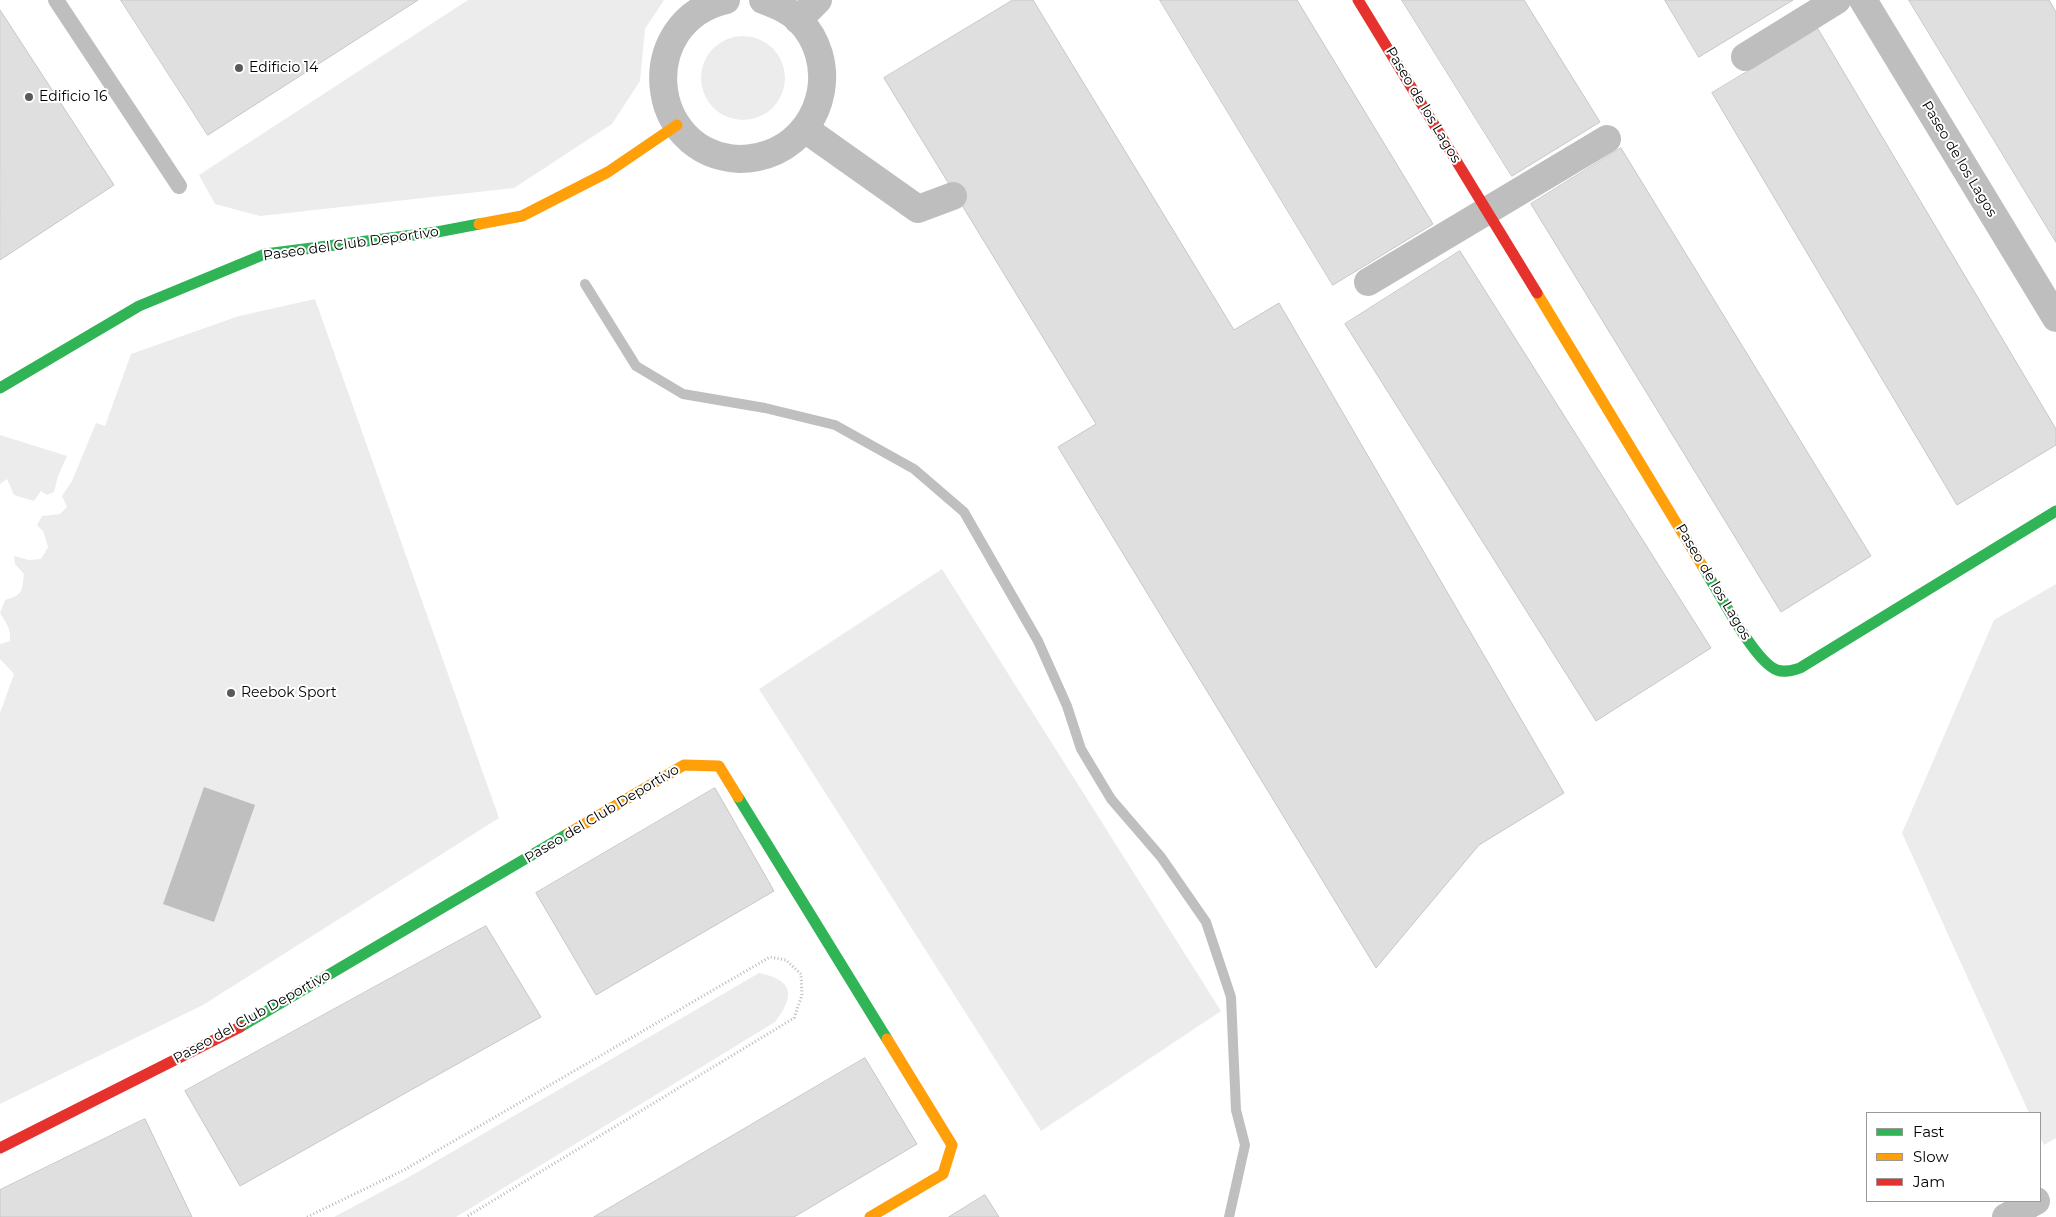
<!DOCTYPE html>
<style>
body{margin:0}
#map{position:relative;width:2056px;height:1217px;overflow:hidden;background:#fff;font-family:Montserrat,sans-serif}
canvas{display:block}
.legend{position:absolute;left:1866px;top:1112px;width:175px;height:90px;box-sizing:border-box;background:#fff;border:1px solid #999;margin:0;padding:6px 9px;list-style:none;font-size:15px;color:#000}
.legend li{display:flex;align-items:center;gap:10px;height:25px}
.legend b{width:25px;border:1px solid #999}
</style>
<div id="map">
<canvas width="2056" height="1217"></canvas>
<ul class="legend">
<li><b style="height:6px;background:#30b455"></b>Fast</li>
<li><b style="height:6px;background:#ff9f0a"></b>Slow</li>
<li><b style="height:6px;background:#e5322d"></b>Jam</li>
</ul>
</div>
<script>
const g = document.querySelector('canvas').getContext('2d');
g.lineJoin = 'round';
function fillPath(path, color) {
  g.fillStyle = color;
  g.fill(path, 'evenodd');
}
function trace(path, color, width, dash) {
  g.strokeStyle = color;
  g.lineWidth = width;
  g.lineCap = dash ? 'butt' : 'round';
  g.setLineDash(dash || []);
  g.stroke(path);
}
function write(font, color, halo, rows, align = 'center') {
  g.font = font + ' Montserrat,sans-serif';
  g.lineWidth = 4;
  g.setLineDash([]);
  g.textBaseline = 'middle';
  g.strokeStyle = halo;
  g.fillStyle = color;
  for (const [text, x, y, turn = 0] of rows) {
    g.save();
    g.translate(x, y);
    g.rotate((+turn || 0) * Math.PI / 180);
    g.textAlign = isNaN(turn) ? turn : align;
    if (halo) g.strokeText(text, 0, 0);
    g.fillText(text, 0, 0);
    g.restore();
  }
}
fillPath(new Path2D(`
 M468,0H664L645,29L640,81L612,124L514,188L260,216L215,204L199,175Z
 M701 78a42 42 0 1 1 84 0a42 42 0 1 1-84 0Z
 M315,299L499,818L203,1005L0,1104V713L14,674L0,659V644L10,641C11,628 6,623 0,613L5,600C23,595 22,591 24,574L15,564L14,556L29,560L41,559L48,547L43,531L37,525L42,516L60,514L67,507L62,496L72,481L96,423L105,426L131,354L239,316Z
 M0,435L67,456L58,476L54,492L47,495L41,491L34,501L14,495L7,479L0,484Z
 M942,569L1221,1011L1041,1131L759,689Z
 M2056,584V1138L2044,1145L2040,1137V1113H2029L1902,833L1994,620Z
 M759,973C794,980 795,996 775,1022L456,1217H334L409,1177Z`), '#ececec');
fillPath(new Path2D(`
 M204,787L255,805L214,922L163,904Z`), '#bfbfbf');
trace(new Path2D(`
 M585,284L636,366L683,394L765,408L835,425L914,469L964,512L1038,641L1067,706L1081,749L1111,799L1161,857L1206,922L1231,997L1236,1110L1245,1145L1229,1217`), '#bfbfbf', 10);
const building = new Path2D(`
 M121,0H418L208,135Z
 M1013,0H1033L1234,330L1279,303L1564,793L1479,845L1376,968L1058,447L1096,424L884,78Z
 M1160,0H1297L1433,224L1333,285Z
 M1402,0H1524L1600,122L1512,176Z
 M1665,0H1793L1699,57Z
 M1909,0H2049L2056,12V242Z
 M0,10L114,185L0,260Z
 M1818,29L2056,429V445L1957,505L1712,93Z
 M1621,148L1871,556L1781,612L1531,204Z
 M1460,251L1711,648L1596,721L1345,324Z
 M715,788L774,891L596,995L536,893Z
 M486,926L541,1017L240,1186L185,1091Z
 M865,1058L917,1144L794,1217H594Z
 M145,1119L192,1217H0V1190Z
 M985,1195L999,1217H949Z`);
fillPath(building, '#dfdfdf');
trace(building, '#c7c7c7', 1);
trace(new Path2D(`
 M307,1217L404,1170L770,957L786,960L801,974L802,995L794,1018L466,1217`), '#b9b9b9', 3, [1, 2.5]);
trace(new Path2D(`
 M56,0L179,186`), '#bebebe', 16);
trace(new Path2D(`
 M726,0C635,21 646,154 739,159C752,159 765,156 776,151C826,127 838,60 799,20C789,10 776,5 763,0
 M1863,0L2056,318
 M798,20L818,0
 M1745,57L1837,0
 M805,129L918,209L953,196
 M1368,282L1607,139
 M2006,1217L2036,1201`), '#bebebe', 28);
trace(new Path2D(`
 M0,388L139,306L265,254L437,232L479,224
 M1703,567C1717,589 1755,663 1777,670C1785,673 1793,670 1800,668L2056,511
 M738,797L887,1039
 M240,1027L569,833`), '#30b455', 11);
trace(new Path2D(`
 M479,224L522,216L608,172L677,125
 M1537,293L1703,567
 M569,833L684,765L719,766L738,797
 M870,1217L943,1174L952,1145L887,1039`), '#ff9f0a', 11);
trace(new Path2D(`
 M1358,0L1537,293
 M0,1148L240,1027`), '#e5322d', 11);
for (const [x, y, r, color] of [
 [239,68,5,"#595959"],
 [29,97,5,"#595959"],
 [231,693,5,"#595959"]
]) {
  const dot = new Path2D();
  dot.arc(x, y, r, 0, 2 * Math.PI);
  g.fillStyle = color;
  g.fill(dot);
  trace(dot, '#fff', 2);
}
write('14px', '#000', '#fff', [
 ["Edificio 14",249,68],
 ["Edificio 16",39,97],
 ["Reebok Sport",241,693]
], 'left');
write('14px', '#000', '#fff', [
 ["Paseo de los Lagos",1423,105,59],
 ["Paseo de los Lagos",1959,159,59],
 ["Paseo del Club Deportivo",351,244,-8],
 ["Paseo de los Lagos",1713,582,59],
 ["Paseo del Club Deportivo",602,814,-31],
 ["Paseo del Club Deportivo",252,1017,-29]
]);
</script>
